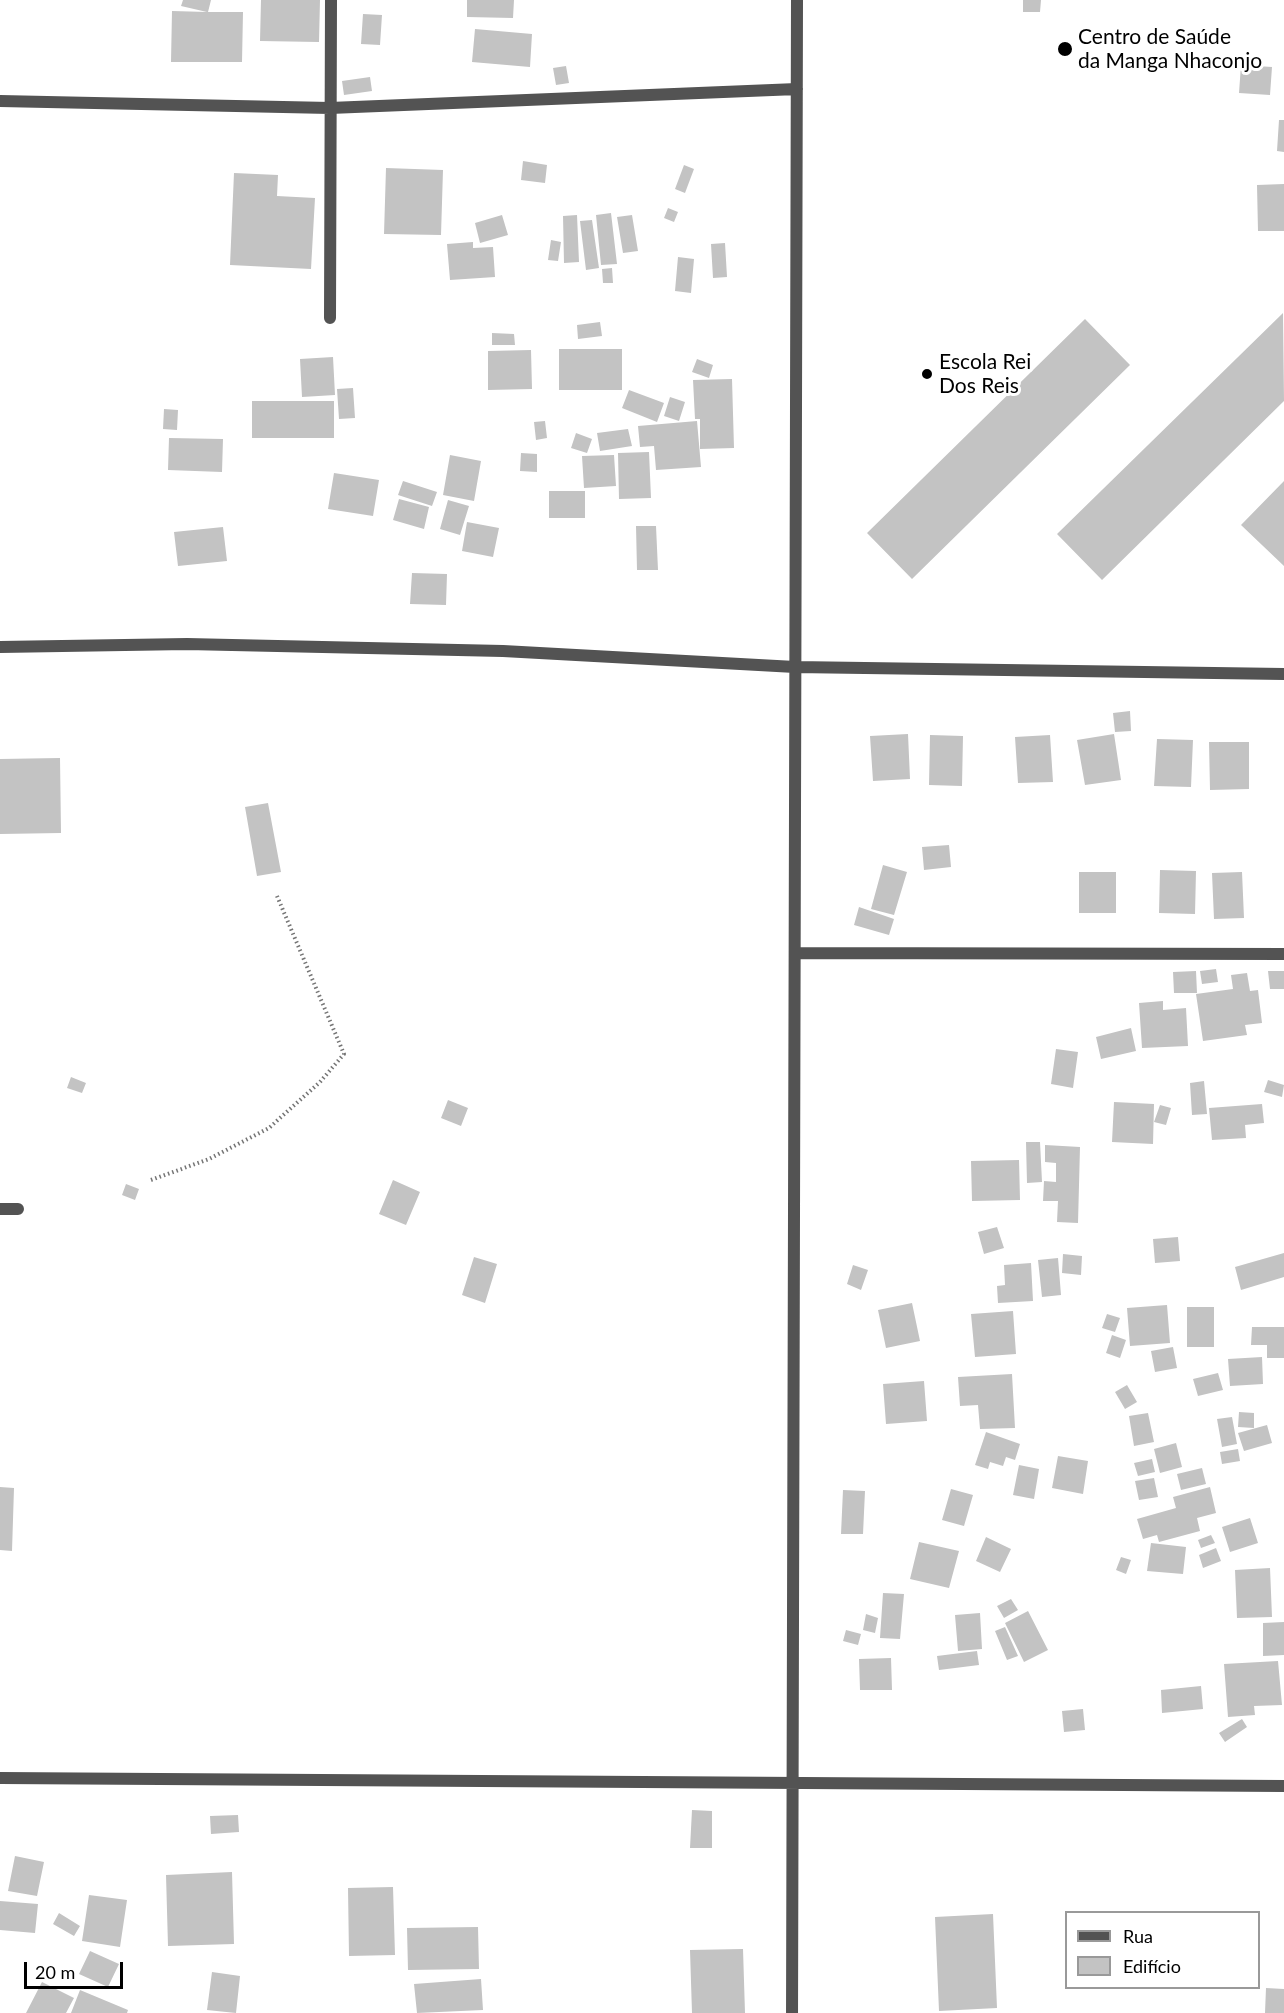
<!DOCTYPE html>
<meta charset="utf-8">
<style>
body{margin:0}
#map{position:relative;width:1284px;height:2013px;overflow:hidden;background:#fff;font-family:Lato,sans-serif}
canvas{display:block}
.legend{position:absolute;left:1065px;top:1911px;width:195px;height:78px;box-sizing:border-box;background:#fff;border:2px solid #999;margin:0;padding:8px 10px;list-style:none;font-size:18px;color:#000}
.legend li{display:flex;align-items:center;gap:12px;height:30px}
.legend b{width:30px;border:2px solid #999}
.scale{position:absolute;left:24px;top:1962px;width:99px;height:27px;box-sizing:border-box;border:3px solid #000;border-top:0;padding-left:8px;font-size:18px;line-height:21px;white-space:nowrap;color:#000;-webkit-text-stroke:4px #fff;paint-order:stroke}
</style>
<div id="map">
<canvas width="1284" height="2013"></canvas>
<ul class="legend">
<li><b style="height:8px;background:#535353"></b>Rua</li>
<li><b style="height:16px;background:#c3c3c3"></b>Edifício</li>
</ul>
<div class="scale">20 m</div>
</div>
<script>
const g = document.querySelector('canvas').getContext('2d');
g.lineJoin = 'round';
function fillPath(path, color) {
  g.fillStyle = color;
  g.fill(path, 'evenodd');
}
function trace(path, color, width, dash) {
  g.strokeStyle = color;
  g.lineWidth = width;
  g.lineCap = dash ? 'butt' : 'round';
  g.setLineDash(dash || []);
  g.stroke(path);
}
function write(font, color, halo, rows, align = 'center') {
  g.font = font + ' Lato,sans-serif';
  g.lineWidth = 6;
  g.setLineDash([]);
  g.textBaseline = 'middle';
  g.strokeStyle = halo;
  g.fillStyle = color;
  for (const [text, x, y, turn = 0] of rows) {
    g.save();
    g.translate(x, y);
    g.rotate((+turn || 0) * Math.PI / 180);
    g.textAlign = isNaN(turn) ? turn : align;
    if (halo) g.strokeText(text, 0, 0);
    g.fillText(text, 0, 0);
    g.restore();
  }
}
fillPath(new Path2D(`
 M183,0H211L208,12H243L242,62H171L172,11L207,12L181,6Z
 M261,0H320L319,42L260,41Z
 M467,0H514L513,18L467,17Z
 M1023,0H1041L1040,12H1023Z
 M363,14L382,15L380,45L361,44Z
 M475,29L532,34L530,67L472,62Z
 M1241,65L1272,67L1270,95L1239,93Z
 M566,66L569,83L556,85L553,68Z
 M370,77L372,91L344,95L342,81Z
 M1279,120H1284V152L1277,151Z
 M523,161L547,165L545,183L521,180Z
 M684,165L694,169L685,193L675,189Z
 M386,168L443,170L441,235L384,234Z
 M234,173L278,175L277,196L315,198L311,269L230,265Z
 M1284,184V231H1258L1257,185Z
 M668,208L678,212L674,222L664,218Z
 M611,213L617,264L601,265L596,215Z
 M502,215L508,235L480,243L475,223Z
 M577,215L579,262L564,263L563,216Z
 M632,215L638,251L623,253L617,217Z
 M592,220L599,268L586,270L580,221Z
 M551,240L561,242L558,261L548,260Z
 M473,242V248L493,247L495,277L450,280L447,244Z
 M725,243L727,277L713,278L711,244Z
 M678,257L694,259L691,293L675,291Z
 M612,268L613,283H603L602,269Z
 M1283,313L1284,401L1102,580L1057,534Z
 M1085,319L1130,365L912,579L867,533Z
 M600,322L602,336L578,339L577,325Z
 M492,333L514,334L515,345H492Z
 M559,349H622V390H559Z
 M531,350L532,389L488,390V351Z
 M333,357L335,395L302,397L300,359Z
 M697,359L713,365L709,378L692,372Z
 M732,379L734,448L700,449V419H695L693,380Z
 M353,388L355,418L339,419L337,389Z
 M629,390L664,403L657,422L622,408Z
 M670,397L685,402L679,421L664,416Z
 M252,401H334V438H252Z
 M164,409L178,410L177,430L163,429Z
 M545,421L547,438L536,440L534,422Z
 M697,421L701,467L656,470L654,446L640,447L638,426Z
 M628,429L632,446L600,451L597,433Z
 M576,433L592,439L587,453L571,448Z
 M169,438L223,439L222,472L168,470Z
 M649,452L651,498L619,499L618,453Z
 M521,453L537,454V472L520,471Z
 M450,455L481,461L474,501L443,495Z
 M614,455L616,486L584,488L582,456Z
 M334,473L379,480L373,516L328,509Z
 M403,481L437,492L432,506L398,495Z
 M1284,481V566L1241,525Z
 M549,491H585V518H549Z
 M399,499L429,507L424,529L393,520Z
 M448,500L469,506L460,535L440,529Z
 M467,522L499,528L493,557L462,551Z
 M636,526H656L658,570H637Z
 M223,527L227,561L178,566L174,532Z
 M412,573L447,574L446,605L410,604Z
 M1130,711L1131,731L1115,732L1113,713Z
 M908,734L910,779L873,781L870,736Z
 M1114,734L1121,780L1085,785L1077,740Z
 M930,735L963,736L962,786L929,785Z
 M1050,735L1053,782L1018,783L1015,737Z
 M1157,739L1193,740L1191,787L1154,786Z
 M1209,742H1249V789L1210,790Z
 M60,758L61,833L0,834V759Z
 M268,803L281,872L257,876L245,807Z
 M949,845L951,867L924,870L922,847Z
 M883,865L907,872L894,915L871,909Z
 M1160,870L1196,871L1195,914L1159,913Z
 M1079,872H1116V913H1079Z
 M1242,872L1244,918L1214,919L1212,873Z
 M859,907L894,919L889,935L854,925Z
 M1216,969L1218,982L1202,984L1200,971Z
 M1196,971L1197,993H1174L1173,972Z
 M1268,971H1284V989H1270Z
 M1247,973L1250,991L1258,990L1262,1023L1245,1025L1247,1035L1203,1041L1196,994L1233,989L1231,975Z
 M1163,1001V1010L1186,1008L1188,1046L1142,1048L1139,1003Z
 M1131,1028L1136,1051L1101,1059L1096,1037Z
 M1056,1049L1078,1052L1073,1088L1051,1084Z
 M71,1077L86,1083L82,1093L67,1088Z
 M1268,1080L1284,1085L1282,1097L1264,1092Z
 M1204,1081L1207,1114L1192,1115L1190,1083Z
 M448,1100L468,1108L461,1126L441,1118Z
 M1114,1102L1154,1104L1153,1144L1112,1142Z
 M1262,1104L1264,1123L1245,1125L1246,1138L1212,1140L1209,1108Z
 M1160,1105L1171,1108L1166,1125L1154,1122Z
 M1026,1142H1040L1042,1182L1027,1183Z
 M1045,1145L1080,1147L1078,1223L1057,1222L1058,1201H1043L1044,1181L1056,1182V1163L1045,1162Z
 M1019,1160L1020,1200L972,1201L971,1161Z
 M393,1180L420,1192L406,1225L379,1214Z
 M126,1184L139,1189L135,1200L122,1195Z
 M997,1227L1004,1248L984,1254L978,1232Z
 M1178,1237L1180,1261L1155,1263L1153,1239Z
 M1284,1253V1277L1241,1290L1235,1267Z
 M1063,1254L1082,1256L1081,1275L1062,1273Z
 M474,1257L497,1264L485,1303L462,1295Z
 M1058,1258L1061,1295L1042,1297L1038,1260Z
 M1031,1263L1033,1301L998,1303L997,1286L1005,1285L1004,1265Z
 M853,1265L868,1270L861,1290L847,1284Z
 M912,1303L920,1341L886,1348L878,1310Z
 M1167,1305L1170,1343L1130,1346L1127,1308Z
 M1187,1307H1214V1347H1187Z
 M1013,1311L1016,1354L975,1357L971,1314Z
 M1107,1314L1120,1318L1115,1332L1102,1328Z
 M1252,1327H1284V1358H1267V1345H1251Z
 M1112,1335L1126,1340L1120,1358L1106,1353Z
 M1173,1347L1177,1368L1155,1372L1151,1351Z
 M1262,1357L1263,1384L1230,1386L1228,1359Z
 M1218,1373L1223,1390L1198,1396L1193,1379Z
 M1012,1374L1015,1428L980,1429L978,1405L960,1406L958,1377Z
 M924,1381L927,1421L886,1424L883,1384Z
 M1127,1385L1137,1402L1125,1409L1115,1392Z
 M1239,1412L1254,1413V1428L1238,1427Z
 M1148,1413L1154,1442L1134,1446L1129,1416Z
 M1232,1417L1237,1444L1222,1447L1217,1419Z
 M1267,1425L1272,1443L1244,1451L1238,1433Z
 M986,1432L1020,1444L1015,1460L1006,1457L1003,1466L990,1462L988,1469L975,1465Z
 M1176,1443L1182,1467L1160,1473L1154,1449Z
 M1238,1449L1240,1461L1222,1464L1220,1452Z
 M1058,1456L1088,1461L1083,1494L1052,1488Z
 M1152,1459L1155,1472L1138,1476L1134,1463Z
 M1019,1465L1039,1469L1034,1499L1013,1495Z
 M1202,1468L1206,1484L1181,1490L1177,1474Z
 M1154,1478L1158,1497L1139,1500L1135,1481Z
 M0,1487L14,1488L12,1551L0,1550Z
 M1210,1487L1216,1513L1197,1518L1200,1531L1159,1542L1157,1535L1143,1539L1137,1519L1176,1508L1173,1497Z
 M951,1489L973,1495L964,1526L942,1520Z
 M843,1490L865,1491L863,1534H841Z
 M1250,1518L1258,1543L1230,1552L1222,1527Z
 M1211,1535L1215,1543L1201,1548L1198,1540Z
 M986,1537L1011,1549L1000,1572L976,1561Z
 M919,1542L959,1551L949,1588L910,1579Z
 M1151,1543L1186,1547L1183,1574L1147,1571Z
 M1216,1548L1221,1561L1203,1568L1199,1555Z
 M1121,1557L1131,1560L1126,1574L1116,1570Z
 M1270,1568L1272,1617L1237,1618L1235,1570Z
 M883,1593L904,1594L900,1639L880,1638Z
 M1011,1599L1018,1610L1004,1618L997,1606Z
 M1028,1611L1048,1650L1024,1662L1005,1623Z
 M980,1613L982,1649L958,1651L955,1615Z
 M866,1614L878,1618L875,1633L863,1630Z
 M1284,1622V1655L1263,1656V1623Z
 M1005,1627L1018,1656L1007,1660L995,1631Z
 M846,1630L861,1634L858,1645L843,1641Z
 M977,1651L979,1665L939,1670L937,1656Z
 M891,1658L892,1690H860L859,1659Z
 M1278,1661L1282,1705L1254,1706L1255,1715L1228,1717L1224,1664Z
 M1201,1686L1203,1709L1162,1713L1161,1690Z
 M1083,1709L1085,1730L1064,1732L1062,1711Z
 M1242,1719L1247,1727L1225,1742L1219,1733Z
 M692,1810L712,1811V1848H690Z
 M238,1815L239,1832L211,1834L210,1816Z
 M15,1856L44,1862L37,1896L8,1891Z
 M232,1872L234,1944L168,1946L166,1875Z
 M393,1887L395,1955L349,1956L348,1888Z
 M89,1895L127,1900L120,1947L82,1941Z
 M0,1901L38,1904L35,1933L0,1930Z
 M59,1913L80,1926L74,1936L53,1924Z
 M993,1914L997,2008L939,2011L935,1917Z
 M478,1927L479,1969L408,1970L407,1928Z
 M743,1949L745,2013H692L690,1950Z
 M90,1951L119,1964L108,1987L79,1974Z
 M212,1972L240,1976L236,2013L207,2010Z
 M481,1979L483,2010L417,2013L414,1984Z
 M42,1982L74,1998L66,2013H26Z
 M1266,1988L1284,1989V2013H1265Z
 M80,1990L128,2010L127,2013H71Z`), '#c3c3c3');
trace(new Path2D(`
 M151,1180L209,1159L269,1128L320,1082L344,1054L277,896`), '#757575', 4, [1.5, 3]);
trace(new Path2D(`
 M0,101L330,108L797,89
 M330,318L331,0
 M0,647L187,644L503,651L795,667L1284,674
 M795,953L1284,954
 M0,1209H18
 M0,1778L1284,1786
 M792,2013L797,0`), '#535353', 12);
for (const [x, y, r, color] of [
 [1065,49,8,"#000"],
 [927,374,6,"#000"]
]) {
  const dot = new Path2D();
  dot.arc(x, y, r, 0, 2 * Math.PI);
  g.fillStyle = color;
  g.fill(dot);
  trace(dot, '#fff', 2);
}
write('21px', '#000', '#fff', [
 ["Centro de Saúde",1078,37],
 ["da Manga Nhaconjo",1078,61],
 ["Escola Rei",939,362],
 ["Dos Reis",939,386]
], 'left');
</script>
